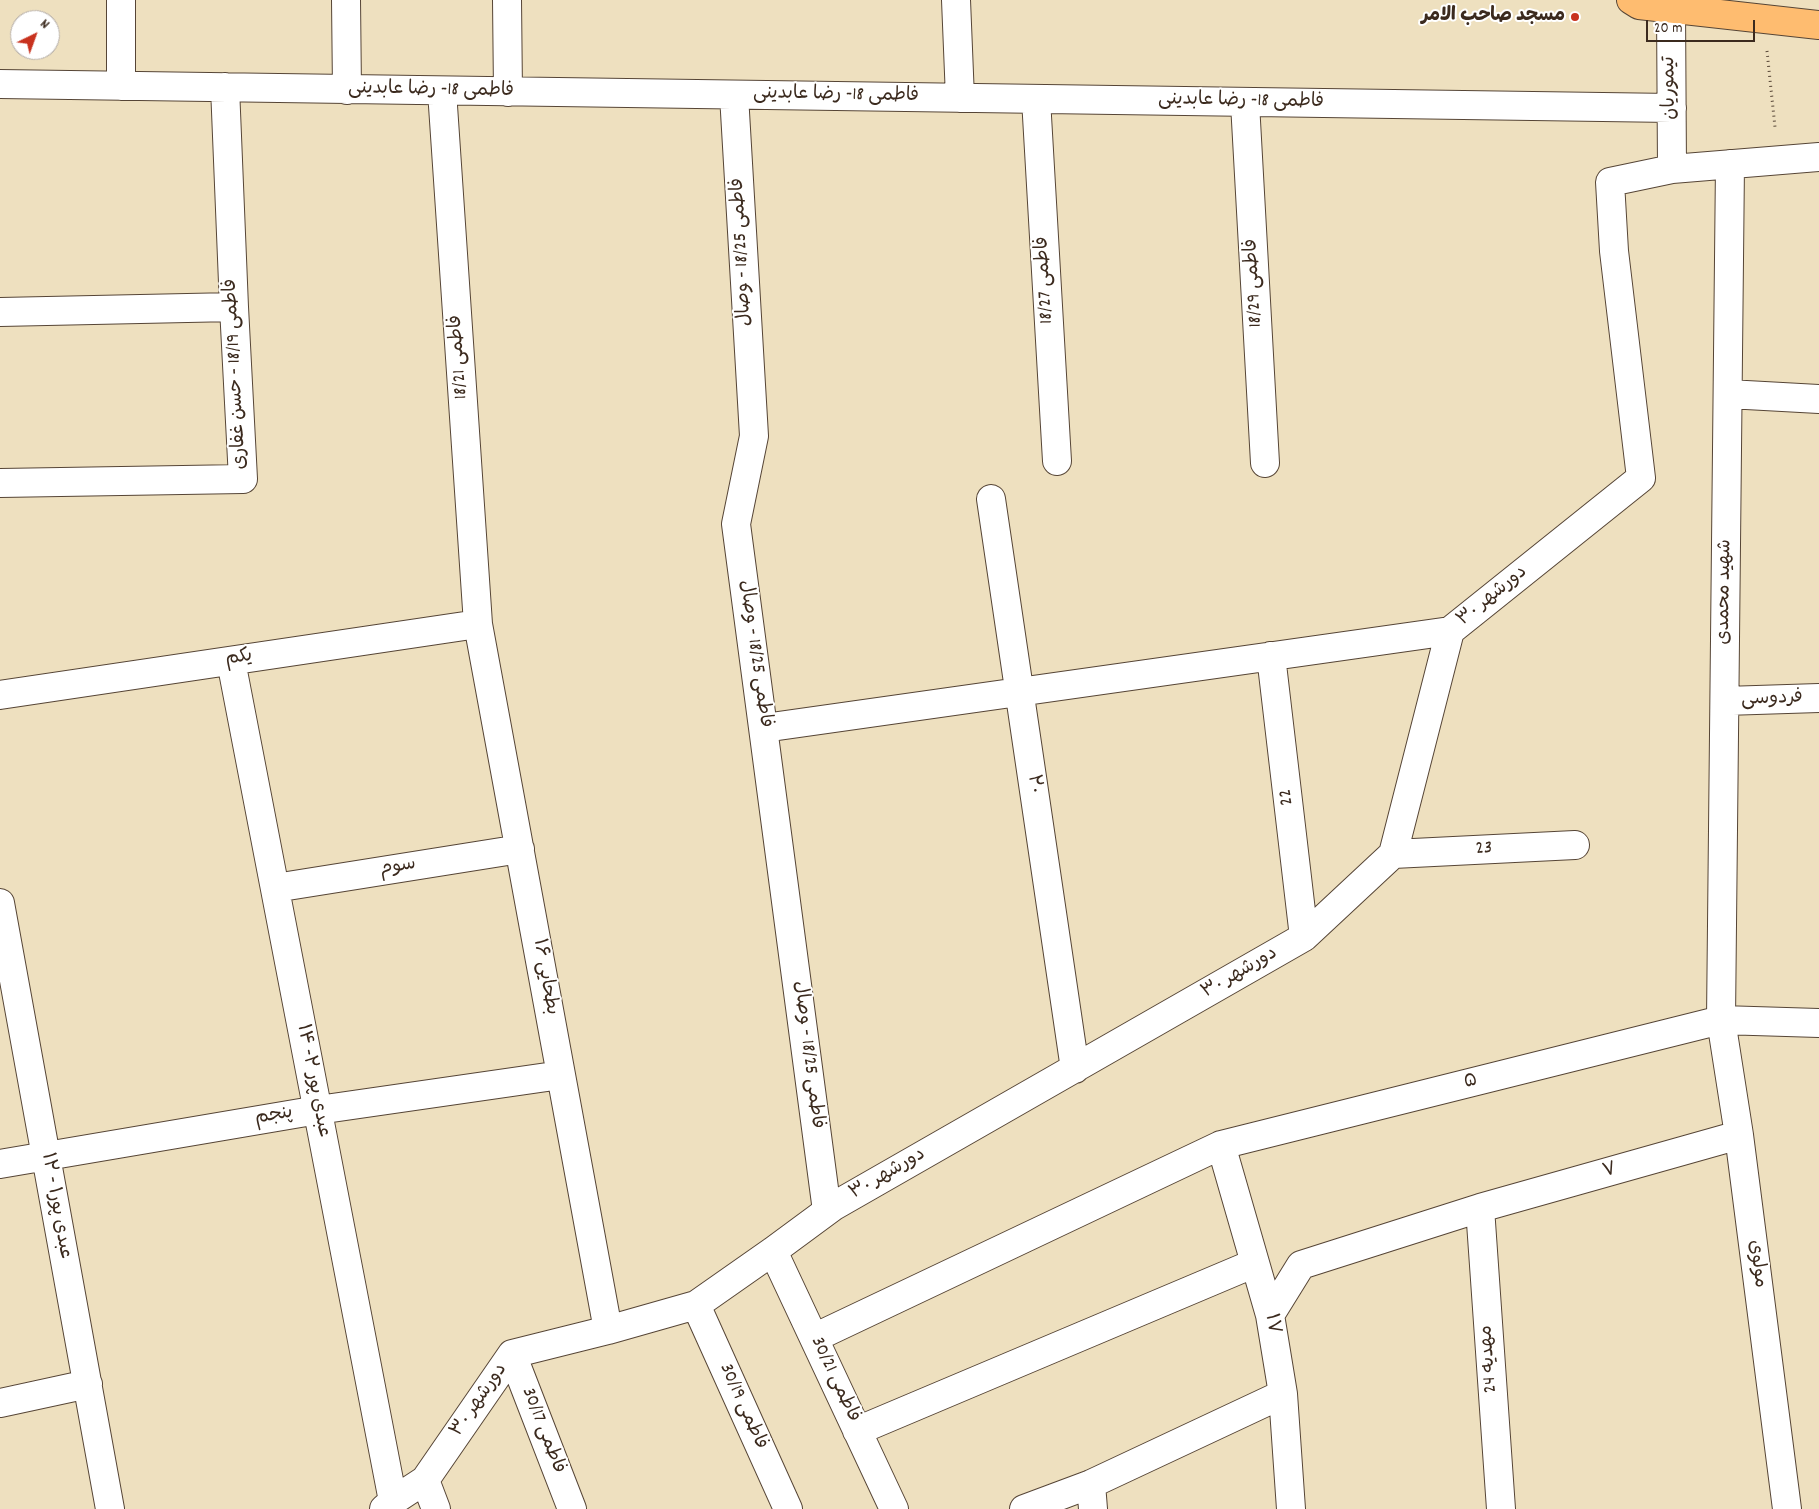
<!DOCTYPE html>
<meta charset="utf-8">
<style>
body{margin:0}
#map{position:relative;width:1819px;height:1509px;overflow:hidden;background:#eee0bf;font-family:Dekko,sans-serif}
canvas{display:block}
.north{position:absolute;left:10px;top:10px;width:50px;height:50px;box-sizing:border-box;background:#fff;border:1px solid #b1aaa5;border-radius:50%;rotate:42deg;font-size:14px;font-weight:700;line-height:20px;text-align:center;color:#3b2a1e}
.north::after{content:'';display:block;margin:auto;width:18px;height:22px;background:#c8321e;clip-path:polygon(50% 0,100% 100%,50% 72%,0 100%)}
.scale{position:absolute;left:1646px;top:20px;width:109px;height:22px;box-sizing:border-box;border:2px solid #3b2a1e;border-top:0;padding-left:6px;font-size:15px;line-height:18px;white-space:nowrap;color:#3b2a1e;-webkit-text-stroke:4px #fff;paint-order:stroke}
</style>
<div id="map">
<canvas width="1819" height="1509"></canvas>
<div class="north">N</div>
<div class="scale">20 m</div>
</div>
<script>
const g = document.querySelector('canvas').getContext('2d');
g.lineJoin = 'round';
function trace(path, color, width, dash) {
  g.strokeStyle = color;
  g.lineWidth = width;
  g.lineCap = dash ? 'butt' : 'round';
  g.setLineDash(dash || []);
  g.stroke(path);
}
function write(font, color, halo, rows, align = 'center') {
  g.font = font + ' Dekko,"Playpen Sans Arabic",sans-serif';
  g.lineWidth = 4;
  g.setLineDash([]);
  g.textBaseline = 'middle';
  g.strokeStyle = halo;
  g.fillStyle = color;
  for (const [text, x, y, turn = 0] of rows) {
    g.save();
    g.translate(x, y);
    g.rotate((+turn || 0) * Math.PI / 180);
    g.textAlign = isNaN(turn) ? turn : align;
    if (halo) g.strokeText(text, 0, 0);
    g.fillText(text, 0, 0);
    g.restore();
  }
}
const minor = new Path2D(`
 M121,0V86
 M346,0L347,90
 M507,0L508,92
 M956,0L960,98
 M1671,8L1672,169
 M0,84L1672,108
 M442,91L478,624L608,1330
 M734,95L754,436L736,524L827,1211
 M1036,99L1057,461
 M1245,103L1265,463
 M1730,164L1721,1020L1739,1135L1787,1509
 M0,312L234,307
 M1728,394L1819,399
 M0,483L243,479L234,307L225,87
 M991,499L1075,1069
 M1271,656L1304,937
 M231,661L393,1501
 M0,695L478,624
 M1725,701L1819,698
 M764,728L1450,631
 M1393,854L1575,845
 M275,888L520,849
 M0,903L110,1509
 M1221,1145L1270,1315L1283,1394L1291,1509
 M0,1164L318,1110L561,1075
 M1480,1208L1501,1509
 M773,1251L894,1509
 M696,1305L788,1509
 M1270,1315L1301,1265L1480,1208L1739,1135
 M814,1338L1221,1145L1721,1020L1819,1023
 M512,1354L572,1509
 M0,1403L88,1384
 M857,1431L1255,1263
 M425,1480L436,1509
 M1091,1484L1093,1509
 M384,1509L393,1501L425,1480L512,1354L608,1330L696,1305L773,1251L834,1206L1304,937L1393,854L1450,631L1641,478L1614,251L1610,182L1672,169L1819,157
 M1024,1509L1091,1484L1283,1394`);
const major = new Path2D(`
 M1631,0L1639,5L1819,25`);
trace(minor, '#564536', 30);
trace(major, '#564536', 30);
trace(new Path2D(`
 M1767,51L1775,127`), '#564536', 3, [1, 4]);
trace(minor, '#fff', 28);
trace(major, '#febc70', 28);
for (const [x, y, r, color] of [
 [1575,17,5,"#c8321e"]
]) {
  const dot = new Path2D();
  dot.arc(x, y, r, 0, 2 * Math.PI);
  g.fillStyle = color;
  g.fill(dot);
  trace(dot, '#fff', 2);
}
write('bold 19px', '#3b2a1e', '#fff', [
 ["مسجد صاحب الامر",1565,17]
], 'right');
write('19px', '#3b2a1e', '#fff', [
 ["تیموریان",1671,88,-91],
 ["فاطمی 18- رضا عابدینی",431,91,1],
 ["فاطمی 18- رضا عابدینی",836,96,1],
 ["فاطمی 18- رضا عابدینی",1241,102,1],
 ["فاطمی 18/25 - وصال",743,252,-93],
 ["فاطمی 18/27",1046,280,-93],
 ["فاطمی 18/29",1255,283,-93],
 ["فاطمی 18/21",460,357,-94],
 ["فاطمی 18/19 - حسن غفاری",237,374,-93],
 ["شهید محمدی",1726,592,-89],
 ["دورشهر ۳۰",1493,597,-39],
 ["فاطمی 18/25 - وصال",754,654,82],
 ["یکم",239,659,-8],
 ["فردوسی",1772,700,-2],
 ["۲۰",1033,784,82],
 ["22",1288,797,-97],
 ["23",1484,850,-3],
 ["سوم",398,868,-9],
 ["دورشهر ۳۰",1240,974,-30],
 ["بطحایی ۱۶",544,977,80],
 ["فاطمی 18/25 - وصال",807,1055,83],
 ["عبدی پور ۲- ۱۴",312,1081,79],
 ["۵",1471,1083,-14],
 ["پنجم",274,1117,-10],
 ["۷",1610,1172,-16],
 ["دورشهر ۳۰",888,1175,-30],
 ["عبدی پور۱ - ۱۲",55,1206,80],
 ["مولوی",1756,1264,83],
 ["۱۷",1271,1324,79],
 ["مهدیه 24",1490,1359,-94],
 ["فاطمی 30/21",834,1380,65],
 ["دورشهر ۳۰",480,1401,-55],
 ["فاطمی 30/19",742,1407,66],
 ["فاطمی 30/17",542,1431,69]
]);
</script>
